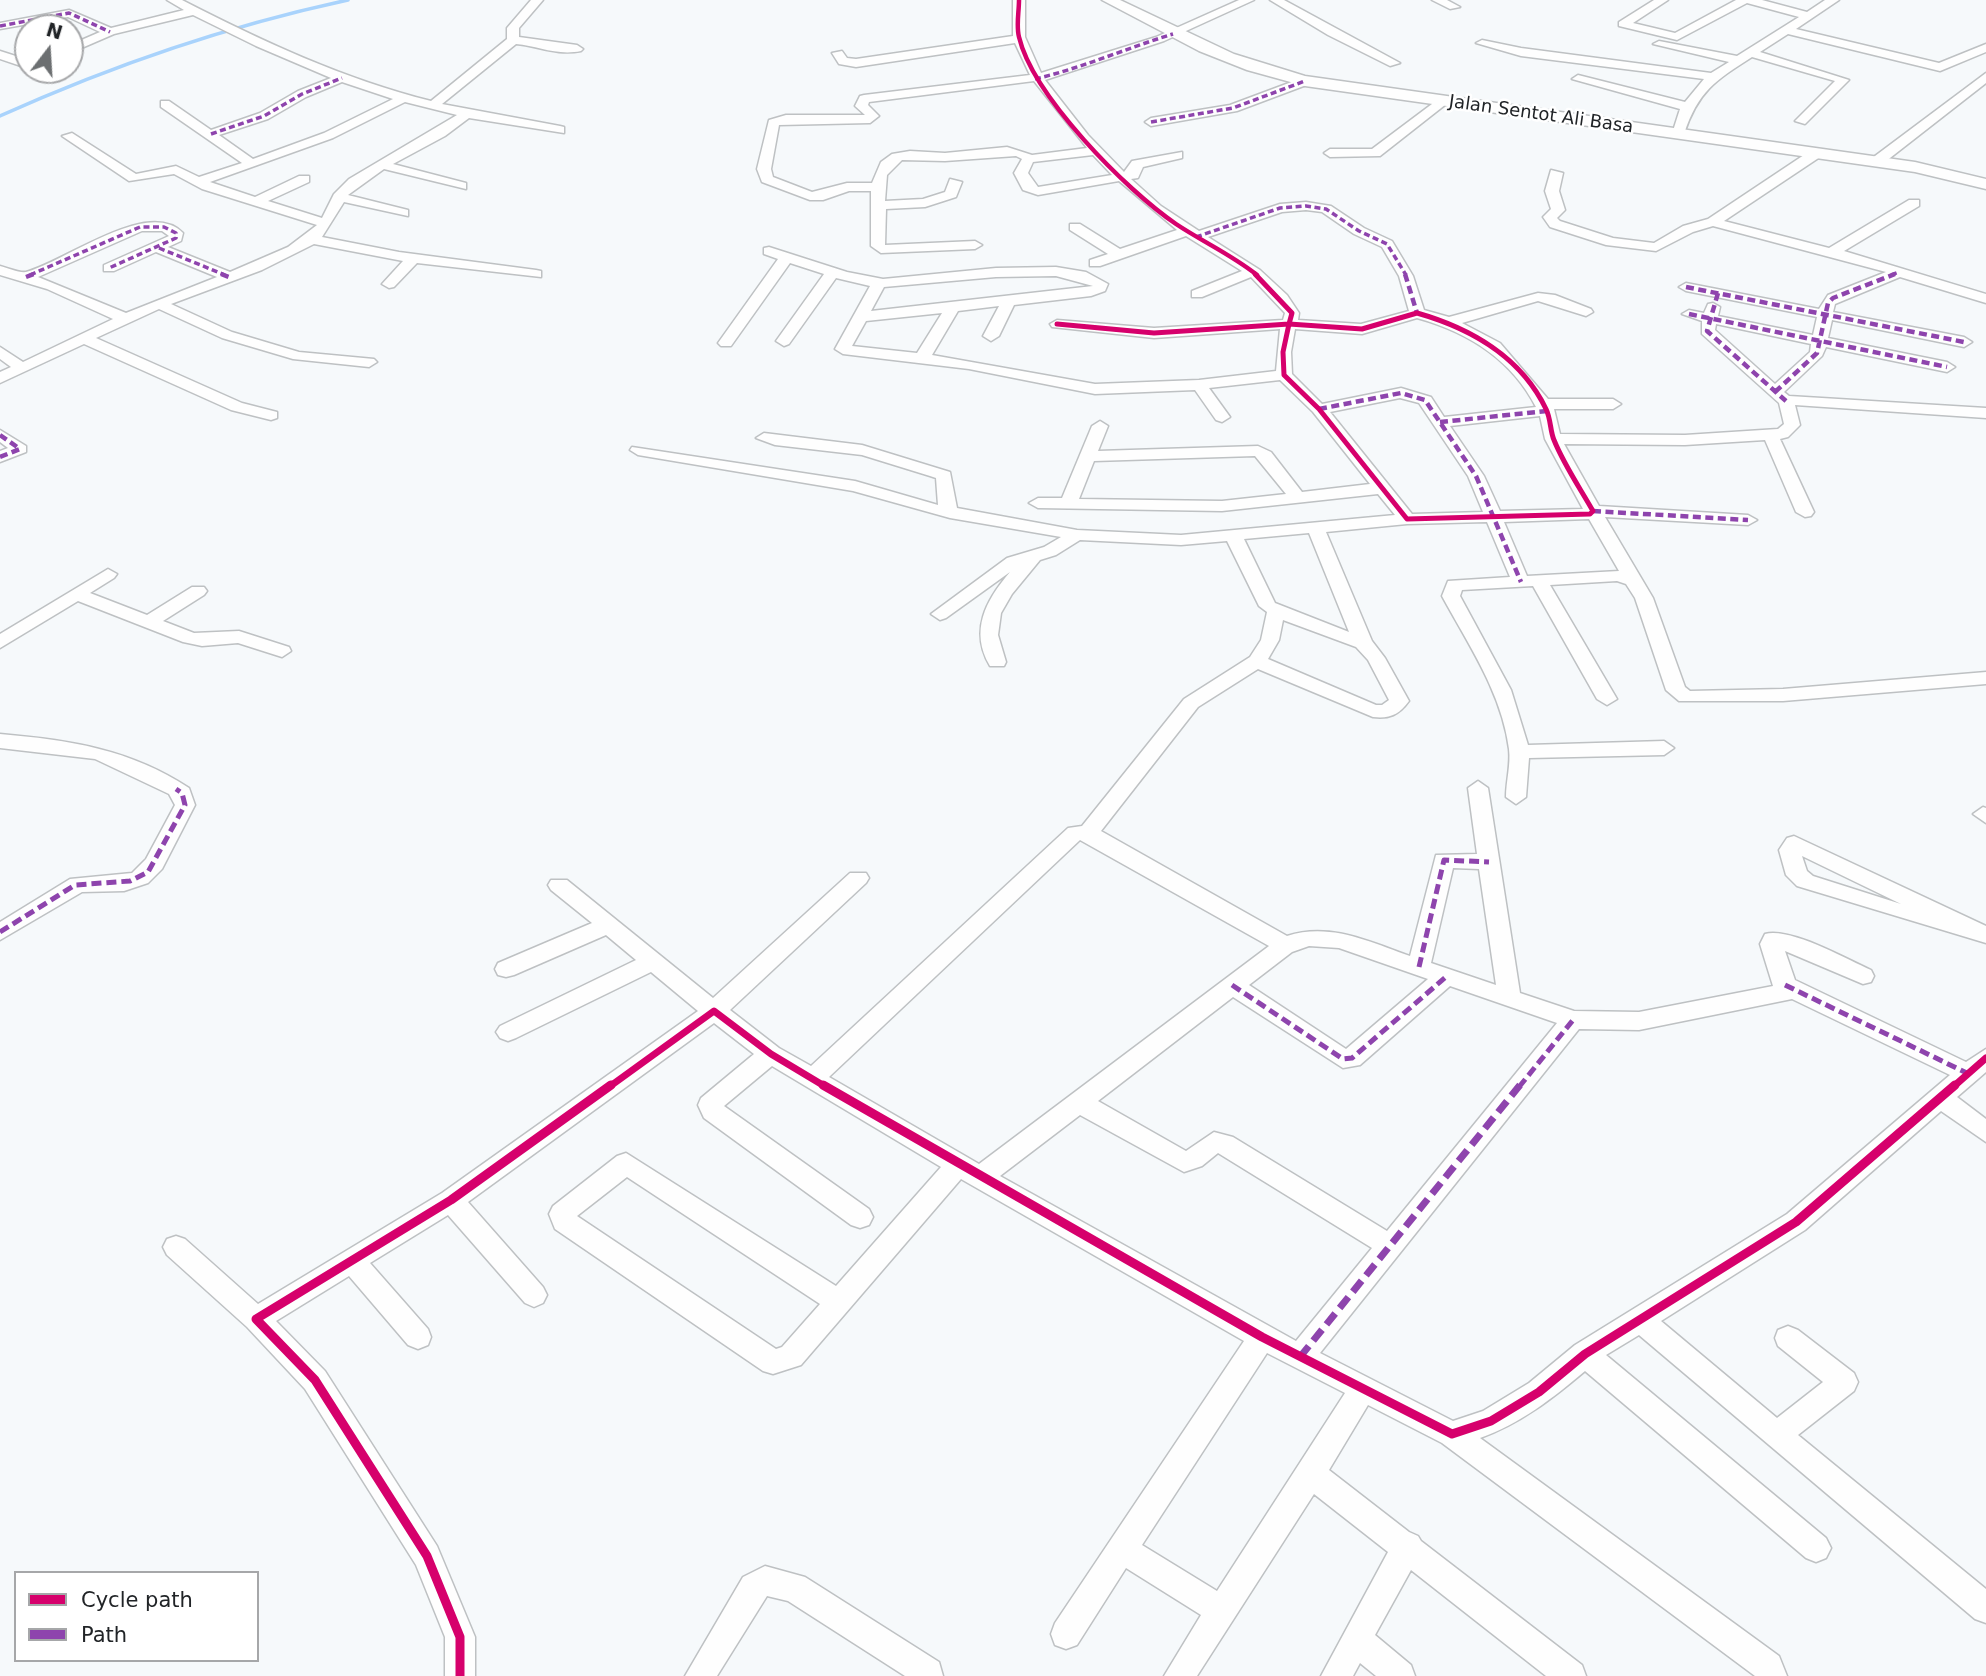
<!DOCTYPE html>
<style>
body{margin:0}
#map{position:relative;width:1986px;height:1676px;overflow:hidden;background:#f6f9fb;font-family:"DejaVu Sans",sans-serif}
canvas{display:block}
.legend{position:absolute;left:14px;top:1571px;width:245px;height:91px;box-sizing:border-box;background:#fff;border:2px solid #a6a7a9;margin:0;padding:9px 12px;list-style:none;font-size:21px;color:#212427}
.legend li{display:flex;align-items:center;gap:14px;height:35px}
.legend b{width:35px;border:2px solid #a6a7a9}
.north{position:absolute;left:14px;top:14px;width:70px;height:70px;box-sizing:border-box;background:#fff;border:2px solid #a6a7a9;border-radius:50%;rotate:17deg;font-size:19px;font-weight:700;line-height:28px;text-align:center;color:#212427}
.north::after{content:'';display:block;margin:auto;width:24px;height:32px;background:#6c6f71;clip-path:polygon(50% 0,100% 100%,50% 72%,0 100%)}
</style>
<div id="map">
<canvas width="1986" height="1676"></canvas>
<ul class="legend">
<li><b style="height:9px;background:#d6006c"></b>Cycle path</li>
<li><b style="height:9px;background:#8e44ad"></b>Path</li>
</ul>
<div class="north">N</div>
</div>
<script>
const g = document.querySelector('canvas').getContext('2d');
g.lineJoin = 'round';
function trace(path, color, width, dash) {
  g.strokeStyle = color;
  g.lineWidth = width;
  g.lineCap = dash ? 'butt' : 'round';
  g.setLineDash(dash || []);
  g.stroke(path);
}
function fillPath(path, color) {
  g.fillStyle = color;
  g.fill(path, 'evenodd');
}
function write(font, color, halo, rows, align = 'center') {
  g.font = font + ' "DejaVu Sans",sans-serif';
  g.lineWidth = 5;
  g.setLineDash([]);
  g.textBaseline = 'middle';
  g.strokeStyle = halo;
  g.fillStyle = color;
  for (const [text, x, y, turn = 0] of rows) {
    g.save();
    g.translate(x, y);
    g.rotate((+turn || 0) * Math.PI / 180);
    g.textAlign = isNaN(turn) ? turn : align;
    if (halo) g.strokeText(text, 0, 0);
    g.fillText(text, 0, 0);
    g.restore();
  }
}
trace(new Path2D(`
 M0,116C113,65 227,26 348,0`), '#a9d3fc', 3.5);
const minor = new Path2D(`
 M167,0H182C262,41 343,79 431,101L507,39V28L531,0H543L519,28V37L577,45L583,49L581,51C557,56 538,46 516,44L442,104L560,126L564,127V133L469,118L445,136L393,164L466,183V189L384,169L348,195L408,210V216L344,202L322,237L399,252L536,270L541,271V277L417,263L394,287L389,288L382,284L403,261L314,244L262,270L171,304L232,332L299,352L374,359L377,362L369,367L293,359L222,338L159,309L96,338L242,403L277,412V418L271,420L231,410L84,344L0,383V372L11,367L0,359V347L23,362L113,319L47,289L0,275V266C8,268 19,273 26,272C65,262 148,197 183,233L181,241L168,247L230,272L288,247L317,225L202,189L174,174L129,181L62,136L72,133L136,174L176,166L199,177L242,163L161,107V101H169L211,130L260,113L298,91L331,78L256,46L193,15L114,34L70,53V45L100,32L68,17L0,29V23L69,10L111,28L184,10ZM342,82L393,99L324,133L253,159L219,135L268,119L306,97ZM405,102L457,115L349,179L334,194L322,218L268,201L309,182V176H299L255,197L210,182L333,138ZM142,231H162L169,236L104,265V271H114L156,252L217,277L126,313L38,277Z
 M1013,0H1025V37L1041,73L1156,37L1239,0H1254L1164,41L1045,80L1088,135L1124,172L1132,161L1182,152V158L1143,167L1138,178L1131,179L1161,206L1199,231L1280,204L1306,202L1331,206L1364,228L1392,241L1413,276L1424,310L1449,317L1538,293L1555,295L1591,309L1593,312L1586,316L1538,301L1462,323L1500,343L1548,399H1613L1621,404L1613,409H1554L1560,434L1685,435L1778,429L1784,424L1779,403L1702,334V321L1682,314L1689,310L1704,313L1708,304L1713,303L1720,307L1718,316L1813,335L1817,317L1686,291L1679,287L1686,283L1819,309L1828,295L1886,272L1713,226L1693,232L1656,251L1606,245L1550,227L1543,217L1551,209L1545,191L1551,170L1563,173L1559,191L1565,210L1557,218L1560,221L1613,238L1654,243L1683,226L1708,219L1810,151H1820V157L1724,221L1829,248L1909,200H1919V206L1844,251L1986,294V303L1900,277L1835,304L1833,312L1964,337L1972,342L1964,347L1832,320L1828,338L1947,362L1955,367L1947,372L1826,347L1822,356L1784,392L1789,396L1986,408V418L1795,405L1800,425L1788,437L1780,439L1814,512L1811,516L1805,517L1796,512L1765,440L1685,445L1564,444L1599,506L1748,515L1757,520L1748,525L1605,517L1653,598L1685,687L1690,691L1783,689L1986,672V684L1783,701H1679L1666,690L1635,598L1626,584L1617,581L1550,585L1617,699L1607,705L1597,699L1533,586L1462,590L1460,596L1511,690L1528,745L1664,741L1674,748L1664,755L1529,758L1526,797L1516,804L1506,797C1506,781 1511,765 1509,749C1502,693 1468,644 1442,596L1448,581L1510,577L1487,522L1407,524L1326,532L1372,641L1385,658L1409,701C1399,715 1389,719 1373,717L1258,669L1198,707L1101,831L1287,936C1330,922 1370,942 1410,956L1436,855L1477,854L1468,788L1478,781L1488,788L1520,993L1574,1011L1639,1012L1773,986L1760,944L1765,934C1790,927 1846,959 1871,970L1874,976L1871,982L1863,984L1785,951L1795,980L1966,1062L1986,1049V1072L1957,1097L1986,1119V1142L1941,1111L1805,1230L1661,1321L1777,1418L1823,1382L1778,1346L1775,1338L1778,1330L1788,1326L1798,1330L1854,1373L1858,1382L1854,1391L1798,1435L1986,1589V1623L1975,1619L1639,1335L1606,1355L1826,1538L1831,1548L1826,1558L1816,1562L1806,1558L1585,1371C1553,1398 1520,1424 1480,1438L1779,1656L1787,1676H1755L1442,1443L1368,1405L1329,1470L1409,1532L1418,1536L1421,1541L1582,1665L1586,1676H1546L1411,1570L1375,1635L1411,1665L1415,1676H1376L1360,1663L1353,1676H1321L1388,1552L1314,1494L1197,1676H1164L1201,1615L1126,1568L1077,1645L1066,1649L1055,1645L1051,1634L1055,1623L1244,1341L961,1179L801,1365L773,1374L763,1371L555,1229L549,1214L553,1206L617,1156L626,1153L836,1286L941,1167L772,1066L724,1106L869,1209L873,1217L869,1225L860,1228L851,1225L704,1118L698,1105L701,1098L754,1054L714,1023L468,1202L543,1287L547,1295L543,1303L534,1307L525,1303L448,1215L370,1263L428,1329L431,1337L428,1345L418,1349L408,1345L349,1276L276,1321L325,1371L437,1546L475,1637V1676H445V1637L416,1565L305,1389L247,1327L167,1255L163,1247L167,1239L176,1236L185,1239L258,1304L442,1193L698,1011L651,972L516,1038L508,1041L500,1038L496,1032L500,1026L636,960L606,935L514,975L506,977L498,975L495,969L498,963L592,923L551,890L548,885L551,880H567L713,998L850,873H866L869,878L866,883L730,1010L779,1048L811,1066L1068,828L1082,826L1184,699L1250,657L1261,640L1267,612L1259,606L1227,541L1181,545L1080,540L1056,555L1040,560L1012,594L1001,613L998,635L1006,662L1004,666H990C969,631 986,600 1010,572L946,618L940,620L931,614L1007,558L1044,547L1061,537L950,518L853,491L638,455L630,450L632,447L855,481L938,505L936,478L930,476L862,455L775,445L756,438L764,433L862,445L950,472L957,508L1077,530L1181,535L1395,515L1378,494L1222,511L1038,508L1029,503L1038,498H1062L1092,426L1100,421L1108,426L1098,451L1258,446L1271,452L1302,492L1370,484L1313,412L1280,380L1209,388L1230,417L1222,422L1216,420L1195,390L1095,394L969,369L843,354L835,349L870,286L836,278L789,344L784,346L776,341L824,274L790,263L731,346H721L718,343L778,259L764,254V248L769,247L847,272L883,279L996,268L1056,267L1086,272L1108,284L1105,291L1091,296L1014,305L999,336L991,341L983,336L999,306L958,311L932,355L1095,384L1199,380L1276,371L1280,329L1154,338L1052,327L1050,324L1057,320L1154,328L1283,320L1285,313L1251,277L1202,297H1192V291L1242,271L1186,236L1100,266H1090V260L1108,254L1070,230V224H1080L1120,249L1177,230L1119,181L1038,195L1023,190L1014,173L1022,159L1016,156L945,161L902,160L887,175L885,201L923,199L945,192L950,179L962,182L956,197L925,207L886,209L885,245L975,241L982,245L975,249L881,253L871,246V191H849L823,200H810L762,182L757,169L769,120L786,115H865L855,106L860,96L864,95L1030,75L1015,43L856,67L839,64L832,53L842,51L847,58L856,59L1013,36ZM1034,81L1087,148L1032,155L1007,147L945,153L910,151L892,154L881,162L872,183H847L812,192L773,177L771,169L779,125L870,123L879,116L868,105L869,102ZM1093,155L1112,175L1038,187L1028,173L1033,162ZM1306,210L1322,212L1354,234L1382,247L1399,276L1409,311L1361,324L1298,320L1299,313L1287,295L1260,270L1208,237L1282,212ZM1056,276L1093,286L871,311L884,287L996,277ZM942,313L917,353L852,346L866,321ZM1417,318C1468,332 1512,360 1536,407L1444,417L1431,397L1401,388L1322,404L1292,374L1291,352L1295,329L1362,334ZM1716,324L1811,344L1810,352L1775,384L1715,330ZM1400,398L1419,403L1468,476L1483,512L1412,514L1330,412ZM1540,416L1545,439L1583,509L1500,511L1484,476L1450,426ZM1255,456L1286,494L1222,501L1079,499L1094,461ZM1589,519L1619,571L1527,576L1504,522ZM1309,533L1349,632L1275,603L1244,539ZM1283,620L1356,647L1368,660L1389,700L1382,705H1376L1268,659L1279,640ZM1080,840L1269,946L979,1164L829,1077ZM1453,868L1479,869L1496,985L1431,963ZM1309,946L1339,948L1428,979L1346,1049L1249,985L1292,952ZM1450,986L1557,1023L1387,1231L1233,1137L1214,1132L1186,1151L1098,1101L1233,997L1343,1068L1360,1065ZM1792,999L1950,1075L1787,1214L1575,1345L1529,1383L1483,1411L1453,1421L1320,1353L1579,1029L1639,1030ZM1080,1115L1184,1172L1202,1166L1218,1153L1372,1248L1296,1341L1000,1176ZM627,1177L820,1304L782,1347L776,1349L577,1216ZM1267,1353L1345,1393L1217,1591L1142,1545Z
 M1270,0H1284L1400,63L1390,66L1328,35Z
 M1432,0H1447L1460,7L1450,9Z
 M1654,0H1668L1633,23L1675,33L1736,0H1762L1807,12L1825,0H1839L1796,29L1939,63L1986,44V52L1940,71L1788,34L1760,52L1849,80L1805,124L1795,121L1835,81L1752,57C1716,80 1698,91 1684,134L1678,138L1672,134L1680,109L1572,79L1578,75L1685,102L1704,79L1521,56L1476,43L1482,40L1521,48L1711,73L1729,62L1653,44L1659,41L1737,56L1799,17L1747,3L1677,40L1619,26V22Z
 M0,51L25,59L27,62L21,66L0,59Z
 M1986,73V83L1881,165H1871V159Z
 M1305,77L1309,78V84L1237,111L1151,126L1145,122L1151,118L1230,105Z
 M1440,98L1450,101L1380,156L1330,157L1324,153L1330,149H1372Z
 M0,430L26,446V452L0,462V451L8,448L0,442Z
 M108,569L117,574L114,578L90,593L147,615L192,587H204L207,591L204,595L163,621L194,633L239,631L289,647L291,651L282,657L238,643L202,646L183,642L78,601L0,648V634Z
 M0,734C69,740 130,749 189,788L195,805L162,869L148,883L124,891L82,892L0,940V922L70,879L132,873L146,859L175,805L169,794L95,759L0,748Z
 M1983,807L1986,808V823L1973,814Z
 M1794,836L1986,926V943L1797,886L1786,875L1779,850L1787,838ZM1802,856L1901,904L1813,876L1807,871Z
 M765,1566L805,1577L939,1662L943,1676H905L788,1601L767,1596L717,1676H685L743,1577Z`);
const major = new Path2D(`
 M1102,0H1120L1234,54L1305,76L1915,162L1986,179V189L1915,172L1305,86L1247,70L1199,51Z`);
trace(minor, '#bec1c3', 3);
trace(major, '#bec1c3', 3);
fillPath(minor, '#fefefe');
fillPath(major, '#fefefe');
trace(new Path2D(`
 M0,26L69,13L110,32
 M1035,79C1082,68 1127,48 1173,34
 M1151,122L1233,108L1305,81
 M211,134L264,116L302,94L342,78
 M1196,237L1280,208L1306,206L1326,209L1359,231L1387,244L1406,275
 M159,248L225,275
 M30,275L140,227H164L176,233V238L109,268
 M1891,275L1899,272`), '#8e44ad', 3.5, [6, 3.5]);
trace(new Path2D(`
 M221,274L229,277
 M1405,274L1417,313
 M26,277L34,274
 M1686,287L1964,342
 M1718,293L1707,331L1786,401
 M1689,314L1947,367
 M1775,392L1817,353L1828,303L1833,298L1895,274
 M1319,409L1401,393L1425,400L1476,476L1521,582
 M1440,422L1547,411
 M0,435L20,449
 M0,457L20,449
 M1593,511L1748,520`), '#8e44ad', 4.5, [8, 4.5]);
trace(new Path2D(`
 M0,932L75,885L130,881L148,872L185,805L182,793L176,789
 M1419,967L1444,860L1489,862
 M1232,985L1343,1059L1352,1058L1447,976
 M1785,985L1969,1074
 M1519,1087L1573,1020`), '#8e44ad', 5, [10, 5]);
trace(new Path2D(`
 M1300,1357L1520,1085`), '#8e44ad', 7, [14, 7]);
trace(new Path2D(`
 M1019,0C1019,12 1016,26 1019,37C1033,96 1126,190 1176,224C1203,242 1232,255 1257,275`), '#d6006c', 4.5);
trace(new Path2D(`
 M1255,274L1292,313L1289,324
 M1417,313C1470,328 1521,357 1546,409C1551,419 1550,431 1554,440C1564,465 1580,488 1593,511L1590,514L1407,519L1319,409L1284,375L1283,352L1289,324L1362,329Z
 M1057,324L1154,333L1289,324`), '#d6006c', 5);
trace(new Path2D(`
 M609,1087L714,1011L771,1054L826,1087
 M1953,1087L1986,1058`), '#d6006c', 7);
trace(new Path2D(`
 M823,1085L1262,1337L1452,1434L1491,1421L1539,1392L1585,1354L1796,1222L1955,1085
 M460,1676V1637L427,1556L315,1380L256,1319L451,1200L611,1085`), '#d6006c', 9);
write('18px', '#212427', '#fff', [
 ["Jalan Sentot Ali Basa",1541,115,8]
]);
</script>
